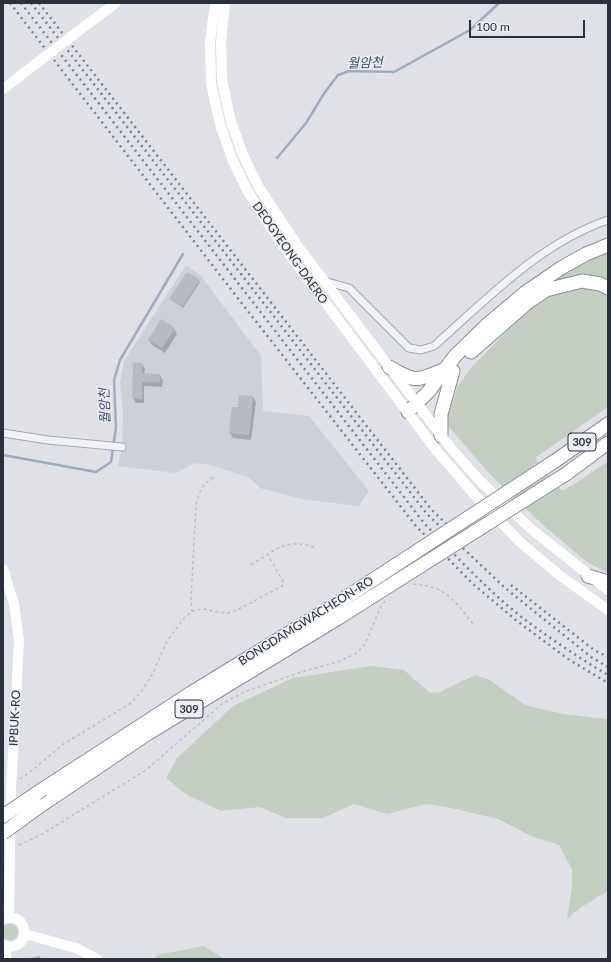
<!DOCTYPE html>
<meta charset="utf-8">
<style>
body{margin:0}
#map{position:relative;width:611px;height:962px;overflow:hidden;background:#dfe1e7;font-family:Lato,sans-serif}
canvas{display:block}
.frame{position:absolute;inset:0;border:4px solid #2a2f3c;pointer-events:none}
.scale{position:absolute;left:469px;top:20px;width:116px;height:18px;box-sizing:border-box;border:2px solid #2a2f3c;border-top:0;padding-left:5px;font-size:12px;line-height:14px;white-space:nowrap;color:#2a2f3c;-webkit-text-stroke:3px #eef0f4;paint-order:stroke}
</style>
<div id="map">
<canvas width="611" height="962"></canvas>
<div class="frame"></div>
<div class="scale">100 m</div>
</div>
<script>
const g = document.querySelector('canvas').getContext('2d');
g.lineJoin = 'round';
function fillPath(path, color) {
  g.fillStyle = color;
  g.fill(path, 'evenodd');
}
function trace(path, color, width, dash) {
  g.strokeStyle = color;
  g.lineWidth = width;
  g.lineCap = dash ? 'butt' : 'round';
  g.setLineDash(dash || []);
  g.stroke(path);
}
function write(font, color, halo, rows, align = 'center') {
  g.font = font + ' Lato,"Noto Sans KR",sans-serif';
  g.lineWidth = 3;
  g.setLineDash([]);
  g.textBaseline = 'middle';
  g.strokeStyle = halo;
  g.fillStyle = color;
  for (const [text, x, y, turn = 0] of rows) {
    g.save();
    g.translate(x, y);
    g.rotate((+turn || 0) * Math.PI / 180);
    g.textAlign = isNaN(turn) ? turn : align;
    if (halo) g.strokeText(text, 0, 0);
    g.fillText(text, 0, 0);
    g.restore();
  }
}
fillPath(new Path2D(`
 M186,265L201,276L261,356L263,411L309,416L369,491L359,506L301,499L260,488L250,478L212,465L195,463L176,473L118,466L122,447L123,413L120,382L124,361Z`), '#cdd0d8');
fillPath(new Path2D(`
 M608,251V280L588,277L541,287L582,260Z
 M572,289H591L608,293V407L535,458L562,491L579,481L608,461V573L587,562L544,526L489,473L449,427L447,417L450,408L458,386L469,370L535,302L549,296Z
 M371,666L404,670L430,693L440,692L475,675L488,679L525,705L563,714L608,719V891L583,906L567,919L572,886V869L559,845L533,837L498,819L447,807L426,804L387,814L354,804L323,818H286L260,807L221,811L187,795L166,778L177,758L233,706L293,678Z
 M2 932a8 8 0 1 1 16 0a8 8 0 1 1-16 0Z
 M204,946L224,959H155L157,955Z`), '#c3d0c1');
fillPath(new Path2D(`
 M199,281L200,282L183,308L171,300L170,299Z
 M174,329L177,334L165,353L152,345L149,340Z
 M142,364L145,369L144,375H160L163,380L162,387L144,386V403H136L133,398Z
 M253,397L256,402L251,440L233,438L230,433L239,408Z
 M40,956L41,959H29V958Z`), '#0003');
trace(new Path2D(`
 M277,158L306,123L325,92L338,75L349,71L394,72L470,30L499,3
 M3,455L96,472L111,462L116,427L114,380L120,360L183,254`), '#9eacc3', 2.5);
fillPath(new Path2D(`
 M187,272L200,280L182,307L169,299Z
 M161,319L175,328L162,348L148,340Z
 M133,363H142V373L160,374V382H142V399L132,398Z
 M239,395L253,396L249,435L229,433L232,407H238Z`), '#b7bac3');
const street = new Path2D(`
 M324,281L349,288L409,348L421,350L434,346C486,300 540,243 608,220
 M3,433L48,440L122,447`);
const highway = new Path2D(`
 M471,352L528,302L546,290L582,281L600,284L608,288
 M389,367C415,382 415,382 443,370
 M408,412L429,391L455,356L488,324L526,292L561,268L586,254L608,245
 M441,436V414L453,371
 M555,461L608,424
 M566,474L608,443
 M588,576L608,582
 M43,789L191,693L333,606
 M40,806L147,734L340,617`);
trace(street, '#a5a8b0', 9);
trace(highway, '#888e9c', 15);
trace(new Path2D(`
 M251,565C275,550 287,537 316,548
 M413,584C446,586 454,600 473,624
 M192,612L191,600L196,504C199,491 203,484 214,477
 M20,779L34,769L62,745L131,703L141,692L152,675L167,641L185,617L195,610L204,609L217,612L228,613L237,610L282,586L284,583L268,555
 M19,845L44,833L146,770L222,704L244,692L301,672L338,662L357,653L365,644L381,606L386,600`), '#bdbfc5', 1.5, [3, 3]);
trace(street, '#f1f2f5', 7);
trace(new Path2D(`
 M215,3L210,42L211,84L220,124L232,159L248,192L283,246L436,450L474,494L519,541L559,575L608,610
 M225,3L221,43L222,80L230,118L243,155L258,186L297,245L450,447L480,481L531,529L608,590
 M89,23L116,3
 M3,89L20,76
 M3,569L14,604L19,641L11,788L9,917
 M25,934L76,948L97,959
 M3,945C30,956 32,910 4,919
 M5,946L7,959`), '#fff', 10);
trace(highway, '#fff', 13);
trace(new Path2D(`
 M10,3L233,292L416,526L473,584L517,621L568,659L608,683
 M21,3L424,523C456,556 487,590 524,619C551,639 579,658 608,675
 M31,3L427,514L504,587L591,657L608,667
 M39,3L431,509L460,537
 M511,585L594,650L608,657`), '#7a808e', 2.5, [2, 4]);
const highwayBridge = new Path2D(`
 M333,606L555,461
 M340,617L566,474
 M3,816L43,789
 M3,833L40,806`);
trace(highwayBridge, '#888e9c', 15, []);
trace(new Path2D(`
 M20,76L89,23`), '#fff', 10);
trace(highwayBridge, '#fff', 13);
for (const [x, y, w] of [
 [582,442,28],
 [189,709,28]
]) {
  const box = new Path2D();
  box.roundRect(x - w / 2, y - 9, w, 18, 3);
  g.fillStyle = '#eef0f4';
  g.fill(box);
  trace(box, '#2a2f3c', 1);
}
write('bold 11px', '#2a2f3c', null, [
 ["309",582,442],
 ["309",189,709]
]);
write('12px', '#2a2f3c', '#eef0f4', [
 ["DEOGYEONG-DAERO",290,253,55],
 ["BONGDAMGWACHEON-RO",306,621,-32],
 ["IPBUK-RO",15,718,-87]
]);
write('italic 13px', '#384a6b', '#eef0f4', [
 ["월암천",365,63,-2],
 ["월암천",105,406,-92]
]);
</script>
